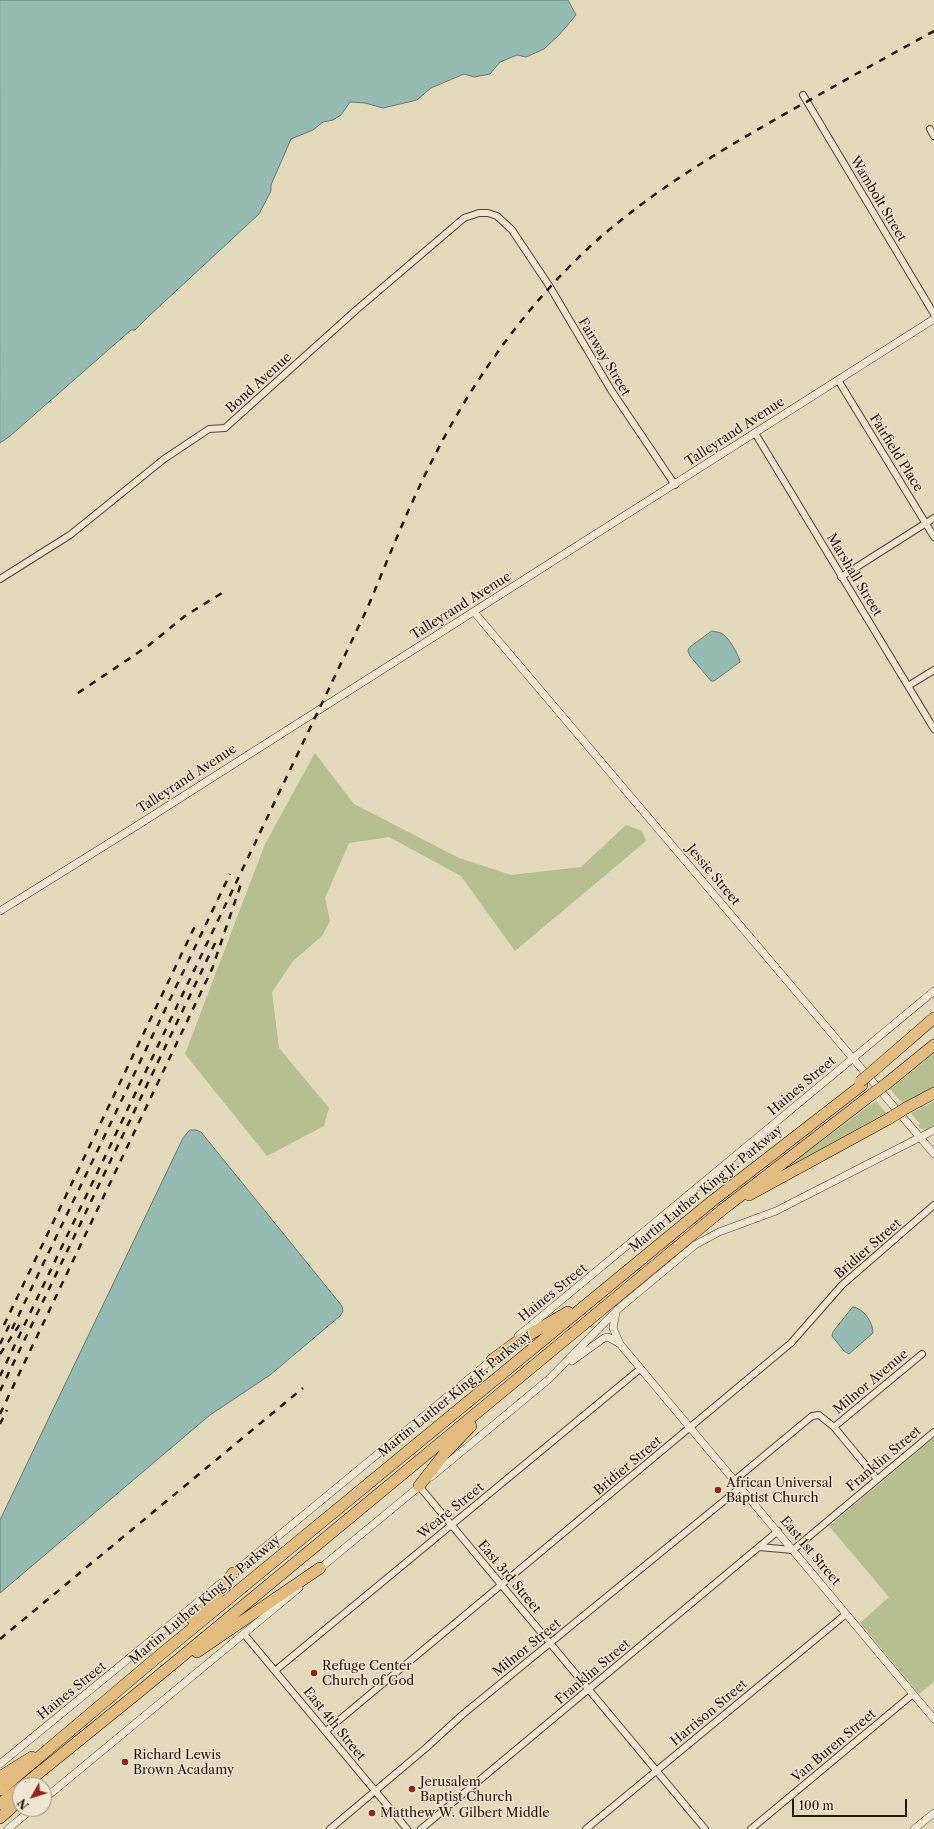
<!DOCTYPE html>
<style>
body{margin:0}
#map{position:relative;width:934px;height:1829px;overflow:hidden;background:#e3d9bb;font-family:"Libre Caslon Text",serif}
canvas{display:block}
.north{position:absolute;left:12px;top:1777px;width:40px;height:40px;box-sizing:border-box;background:#ede6d3;border:1px solid #9e9283;border-radius:50%;rotate:231deg;font-size:11px;font-weight:700;line-height:16px;text-align:center;color:#27140a}
.north::after{content:'';display:block;margin:auto;width:14px;height:18px;background:#8f2418;clip-path:polygon(50% 0,100% 100%,50% 72%,0 100%)}
.scale{position:absolute;left:792px;top:1799px;width:115px;height:18px;box-sizing:border-box;border:2px solid #27140a;border-top:0;padding-left:5px;font-size:12px;line-height:14px;white-space:nowrap;color:#27140a;-webkit-text-stroke:3px #ede6d3;paint-order:stroke}
</style>
<div id="map">
<canvas width="934" height="1829"></canvas>
<div class="north">N</div>
<div class="scale">100 m</div>
</div>
<script>
const g = document.querySelector('canvas').getContext('2d');
g.lineJoin = 'round';
function fillPath(path, color) {
  g.fillStyle = color;
  g.fill(path, 'evenodd');
}
function trace(path, color, width, dash) {
  g.strokeStyle = color;
  g.lineWidth = width;
  g.lineCap = dash ? 'butt' : 'round';
  g.setLineDash(dash || []);
  g.stroke(path);
}
function write(font, color, halo, rows, align = 'center') {
  g.font = font + ' "Libre Caslon Text",serif';
  g.lineWidth = 3;
  g.setLineDash([]);
  g.textBaseline = 'middle';
  g.strokeStyle = halo;
  g.fillStyle = color;
  for (const [text, x, y, turn = 0] of rows) {
    g.save();
    g.translate(x, y);
    g.rotate((+turn || 0) * Math.PI / 180);
    g.textAlign = isNaN(turn) ? turn : align;
    if (halo) g.strokeText(text, 0, 0);
    g.fillText(text, 0, 0);
    g.restore();
  }
}
fillPath(new Path2D(`
 M315,753L354,804L459,858L511,875L581,867L626,825L642,831L646,841L515,951L461,876L389,837L349,843L325,898L330,921L322,936L293,961L272,992L279,1048L329,1108L324,1126L267,1156L185,1054L265,844Z
 M934,1054V1088L903,1104L890,1089Z
 M876,1101L886,1113L781,1171L782,1170Z
 M934,1102V1127L928,1130L921,1129L918,1126L920,1124L911,1113Z
 M934,1438V1682L919,1694L860,1623L889,1597L829,1526Z`), '#b5bf8f');
const water = new Path2D(`
 M0,0H568L576,15L559,35L544,49L526,57L517,55L500,62L490,74L474,77L464,74L431,88L417,100L383,108L365,103L350,102L341,115L333,120L323,122L313,130L291,139L271,185V191L259,214L149,316L135,330H131L10,436L0,443Z
 M712,631C715,632 719,632 721,633C728,636 739,655 740,662L714,681H711L690,656L688,651L689,648Z
 M190,1130H196L201,1132L342,1306L343,1311L340,1316L270,1375L210,1415L0,1593V1520L183,1138Z
 M853,1307C864,1308 873,1323 873,1333L849,1354L844,1351L832,1336L833,1332Z`);
fillPath(water, '#95bab2');
trace(water, '#69786f', 1);
const minor = new Path2D(`
 M803,95L934,314
 M930,129L934,136
 M838,380L934,537
 M755,433L934,729
 M841,577L934,518
 M0,579L70,535L164,459L209,429L225,428L355,311L464,218L479,213H488L497,216L512,230L550,287L611,390L675,485
 M908,686L934,670
 M834,1427L922,1354
 M735,1480L812,1416L819,1415L834,1427L877,1479
 M419,1486L705,1829
 M759,1547L793,1550L934,1432
 M244,1634L407,1829
 M276,1670L640,1369
 M326,1731L791,1343L842,1285L934,1205
 M330,1829L426,1748L462,1715L741,1487
 M421,1829L778,1531
 M586,1829L846,1614
 M751,1829L913,1694`);
const tertiary = new Path2D(`
 M474,612L934,1154
 M0,911L130,830L934,319
 M616,1312L613,1328L620,1344L934,1719
 M518,1336L934,991
 M572,1361L604,1338L608,1337L620,1344
 M431,1477L549,1379L617,1310L695,1245L719,1232L776,1211L934,1130
 M318,1570L421,1485
 M231,1575L494,1358
 M0,1764L221,1583
 M44,1799L299,1588
 M8,1829L32,1809
 M914,1829L934,1813`);
const motorway = new Path2D(`
 M874,1070L934,1018
 M886,1084L934,1045
 M906,1108L934,1093
 M749,1195L890,1118
 M492,1360L515,1343L568,1312
 M419,1486L445,1453L471,1426
 M193,1620L215,1597L233,1573
 M197,1652L320,1568
 M0,1777L32,1757
 M24,1785L145,1687L722,1210L871,1095
 M0,1790L154,1660L711,1202L862,1085
 M0,1804L20,1788
 M0,1818L20,1800`);
trace(minor, '#564536', 8);
trace(tertiary, '#564536', 8);
trace(motorway, '#27140a', 12);
trace(minor, '#ede6d3', 6);
trace(tertiary, '#ede6d3', 7);
trace(motorway, '#e2bc7e', 11);
trace(new Path2D(`
 M78,693L148,646L185,616L222,593
 M4,1325L195,926
 M12,1329L230,874
 M0,1344L12,1320
 M0,1354L20,1324
 M0,1376L367,609C389,557 409,505 435,455C477,372 542,284 615,225C665,184 720,151 776,119C829,89 881,60 934,31
 M0,1391L218,937
 M0,1414L212,969L242,881
 M0,1424L7,1410
 M0,1639L303,1388`), '#27140a', 2.5, [7, 7]);
const motorwayBridge = new Path2D(`
 M860,1082L874,1070
 M871,1095L886,1084
 M890,1118L906,1108`);
trace(motorwayBridge, '#27140a', 12, []);
trace(motorwayBridge, '#e2bc7e', 11);
for (const [x, y, r, color] of [
 [718,1490,4,"#8f2418"],
 [314,1673,4,"#8f2418"],
 [125,1762,4,"#8f2418"],
 [412,1789,4,"#8f2418"],
 [372,1813,4,"#8f2418"]
]) {
  const dot = new Path2D();
  dot.arc(x, y, r, 0, 2 * Math.PI);
  g.fillStyle = color;
  g.fill(dot);
  trace(dot, '#ede6d3', 1.5);
}
write('13px', '#27140a', '#ede6d3', [
 ["Wambolt Street",878,199,59],
 ["Fairway Street",604,357,59],
 ["Bond Avenue",259,383,-42],
 ["Talleyrand Avenue",735,432,-33],
 ["Fairfield Place",896,453,58],
 ["Marshall Street",854,575,59],
 ["Talleyrand Avenue",461,606,-32],
 ["Talleyrand Avenue",187,779,-33],
 ["Jessie Street",713,875,50],
 ["Haines Street",802,1086,-40],
 ["Martin Luther King Jr. Parkway",706,1189,-39],
 ["Bridier Street",868,1249,-41],
 ["Haines Street",553,1293,-39],
 ["Milnor Avenue",871,1382,-40],
 ["Martin Luther King Jr. Parkway",455,1394,-39],
 ["Franklin Street",884,1459,-40],
 ["Bridier Street",628,1466,-40],
 ["Weare Street",451,1511,-39],
 ["East 1st Street",810,1551,50],
 ["East 3rd Street",509,1577,50],
 ["Martin Luther King Jr. Parkway",205,1600,-40],
 ["Milnor Street",527,1648,-39],
 ["Franklin Street",593,1672,-40],
 ["Haines Street",72,1691,-39],
 ["Harrison Street",709,1713,-40],
 ["East 4th Street",334,1724,51],
 ["Van Buren Street",834,1746,-40]
]);
write('13px', '#27140a', '#ede6d3', [
 ["African Universal",726,1483],
 ["Baptist Church",726,1498],
 ["Refuge Center",322,1666],
 ["Church of God",322,1681],
 ["Richard Lewis",133,1755],
 ["Brown Acadamy",133,1770],
 ["Jerusalem",420,1782],
 ["Baptist Church",420,1797],
 ["Matthew W. Gilbert Middle",380,1813]
], 'left');
</script>
